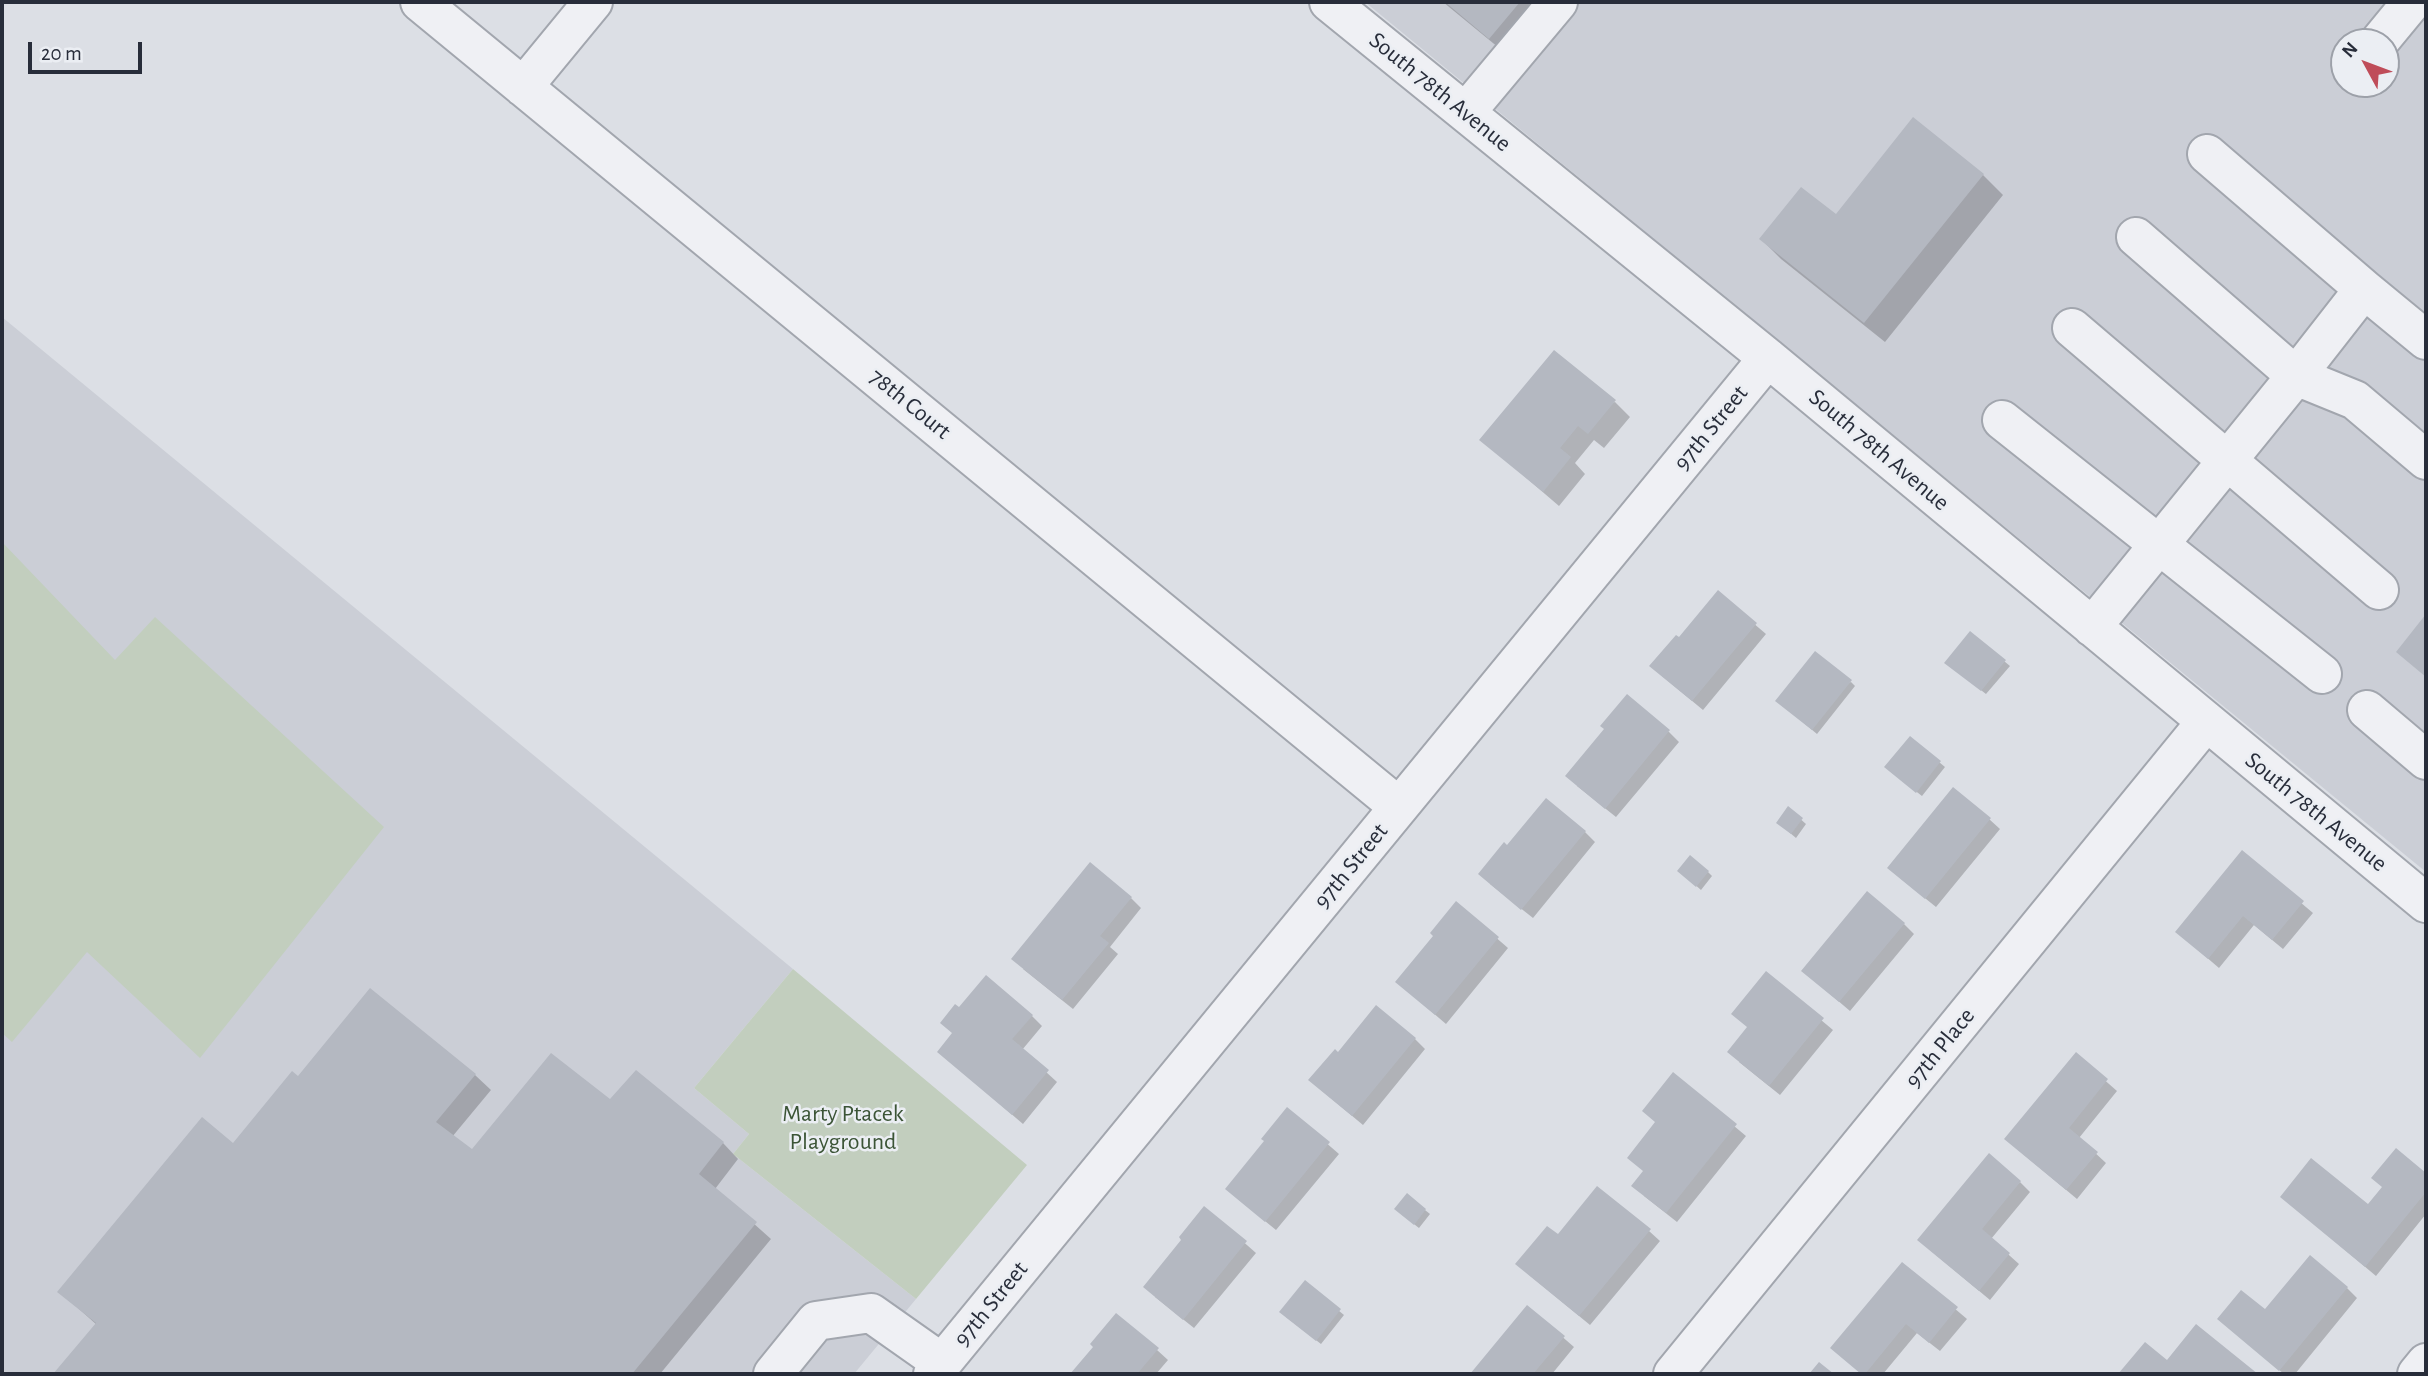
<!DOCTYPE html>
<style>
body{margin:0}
#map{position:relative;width:2428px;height:1376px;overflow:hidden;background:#dcdfe5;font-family:"Alegreya Sans",sans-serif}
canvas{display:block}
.frame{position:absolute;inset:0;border:4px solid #282d3a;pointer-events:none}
.north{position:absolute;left:2330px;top:28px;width:70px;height:70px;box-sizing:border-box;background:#ebeef3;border:2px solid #9da1a9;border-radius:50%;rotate:311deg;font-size:19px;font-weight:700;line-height:28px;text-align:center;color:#282d3a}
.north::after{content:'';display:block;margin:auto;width:24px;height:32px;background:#bf4c59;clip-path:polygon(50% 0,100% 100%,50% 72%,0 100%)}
.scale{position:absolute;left:28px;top:42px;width:114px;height:32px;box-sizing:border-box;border:4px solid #282d3a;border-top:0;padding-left:9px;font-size:21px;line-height:24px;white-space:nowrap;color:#282d3a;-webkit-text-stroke:5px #ebeef3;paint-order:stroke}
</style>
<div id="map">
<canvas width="2428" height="1376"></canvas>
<div class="frame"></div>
<div class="north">N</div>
<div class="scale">20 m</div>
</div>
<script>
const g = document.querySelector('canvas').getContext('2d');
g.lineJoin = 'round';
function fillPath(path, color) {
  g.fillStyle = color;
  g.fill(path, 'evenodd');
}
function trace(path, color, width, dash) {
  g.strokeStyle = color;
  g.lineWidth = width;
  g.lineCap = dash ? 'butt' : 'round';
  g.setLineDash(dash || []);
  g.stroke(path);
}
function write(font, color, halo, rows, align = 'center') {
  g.font = font + ' "Alegreya Sans",sans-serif';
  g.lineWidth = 5;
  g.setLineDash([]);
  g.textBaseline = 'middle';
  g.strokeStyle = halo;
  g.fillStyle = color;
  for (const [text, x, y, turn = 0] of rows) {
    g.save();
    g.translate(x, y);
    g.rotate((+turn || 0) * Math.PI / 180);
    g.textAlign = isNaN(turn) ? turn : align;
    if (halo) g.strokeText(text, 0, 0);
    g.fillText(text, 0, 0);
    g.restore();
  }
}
fillPath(new Path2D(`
 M1365,2H2426V872L2139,637ZM2344,42H2386V84H2344Z
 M2,317L793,969L694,1088L749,1134L733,1154L916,1299L854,1374H2Z`), '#cbced6');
fillPath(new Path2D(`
 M2,542L115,660L155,617L384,827L200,1058L87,952L12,1042L2,1033Z
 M793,969L1027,1165L916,1299L733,1154L749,1134L694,1088Z`), '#c2cebe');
fillPath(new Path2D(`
 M1443,2H1557L1510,57Z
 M1914,119L1983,175L2003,195L1885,342L1781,259L1761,239L1836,216Z
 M1615,402L1630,417L1604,448L1594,440L1575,463L1585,474L1559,506L1482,440Z
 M1718,593L1766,634L1703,710L1662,676Z
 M1970,633L2010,666L1986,694L1951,667Z
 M1851,682L1855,686L1817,734L1782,705Z
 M1606,729L1669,732L1679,742L1616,817L1577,786Z
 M1910,738L1945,767L1922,796L1891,772Z
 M1789,809L1806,824L1796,838L1783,827Z
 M1989,819L2000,829L1936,907L1900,878Z
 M1585,832L1595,842L1533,918L1490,884L1508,847Z
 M2242,853L2313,913L2283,949L2254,925L2219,968L2177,932Z
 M1708,872L1712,876L1701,890L1684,875Z
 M1131,898L1141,908L1110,947L1118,954L1073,1009L1023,969Z
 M1456,903L1508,948L1446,1024L1397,982L1435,936Z
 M1904,924L1914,934L1850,1011L1803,971Z
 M1766,974L1833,1030L1780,1095L1739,1062Z
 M370,991L475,1075L491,1090L452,1137L472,1152L610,1101L636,1072L723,1143L738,1159L715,1189L771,1239L660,1374H56L97,1325L60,1292L234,1145L298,1078Z
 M960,1009L1032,1016L1042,1026L1022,1050L1057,1082L1023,1124L939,1052L954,1034Z
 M1415,1039L1425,1049L1363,1125L1321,1090L1338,1054Z
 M2076,1055L2117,1091L2079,1138L2106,1163L2077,1199L2017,1149Z
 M1673,1075L1746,1136L1677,1222L1644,1196L1645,1172L1657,1123Z
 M1287,1109L1339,1154L1276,1230L1238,1199L1266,1142Z
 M2396,1150L2426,1175V1214L2376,1276L2282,1197L2368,1206L2384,1188Z
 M2020,1182L2030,1192L1991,1239L2019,1264L1990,1300L1930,1250Z
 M1205,1208L1256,1253L1194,1328L1155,1297L1184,1240Z
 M1425,1210L1430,1214L1419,1228L1401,1214Z
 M1649,1231L1660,1241L1590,1325L1528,1274L1558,1237Z
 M1902,1264L1967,1319L1940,1351L1917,1333L1883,1374H1862L1843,1358Z
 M1305,1283L1344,1315L1321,1344L1286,1317Z
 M2347,1288L2357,1298L2295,1374H2284L2230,1329Z
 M1528,1307L1574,1347L1552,1374H1473Z
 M2197,1326L2255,1374H2120L2145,1344L2167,1362Z
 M1095,1347L1157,1350L1168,1360L1156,1374H1073Z`), '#0003');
fillPath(new Path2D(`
 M1445,2H1520L1489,39Z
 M1913,117L1984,174L1864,323L1759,239L1801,187L1836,214Z
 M1554,350L1616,400L1588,434L1578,426L1560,448L1571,457L1543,492L1479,440Z
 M1718,590L1757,623L1692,701L1649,666L1676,635L1679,637Z
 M2426,614V677L2396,652Z
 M1970,631L2006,660L1981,691L1944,663Z
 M1815,651L1852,680L1812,730L1775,701Z
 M1627,694L1670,730L1605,809L1565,776L1604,729L1600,726Z
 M1910,736L1941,761L1916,793L1884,767Z
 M1953,787L1991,818L1925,899L1887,868Z
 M1546,798L1586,831L1521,910L1478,874L1504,842L1507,845Z
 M1788,806L1803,818L1791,834L1776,823Z
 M2242,850L2304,901L2272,940L2243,916L2208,959L2175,932Z
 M1690,855L1709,871L1696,887L1677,871Z
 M1090,862L1132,897L1100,936L1109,943L1062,1000L1011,959Z
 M1867,891L1905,923L1839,1002L1801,971Z
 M1456,901L1499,937L1435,1015L1395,982L1433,936L1430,933Z
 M1766,971L1824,1018L1769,1086L1727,1052L1747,1027L1731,1014Z
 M986,975L1033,1015L1012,1039L1049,1070L1012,1115L937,1052L952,1033L940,1023L955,1004L959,1007Z
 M370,988L476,1074L436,1122L472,1149L551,1053L610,1099L636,1070L724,1142L699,1174L757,1222L632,1374H53L96,1323L57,1292L202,1117L233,1143L292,1071L298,1076Z
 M1376,1005L1416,1038L1352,1116L1308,1080L1335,1049L1338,1052Z
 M2076,1052L2108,1079L2069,1128L2098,1152L2066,1190L2004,1139Z
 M1673,1072L1737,1124L1666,1213L1631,1186L1643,1171L1627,1158L1655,1122L1642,1111Z
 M1287,1107L1330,1142L1265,1222L1225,1189L1264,1141L1261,1139Z
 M2396,1148L2426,1173V1192L2365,1267L2280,1197L2311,1158L2368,1204L2382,1187L2371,1178Z
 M1989,1153L2021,1181L1982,1229L2010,1253L1979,1291L1917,1240Z
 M1597,1186L1651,1229L1579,1316L1515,1264L1547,1226L1558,1234Z
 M1407,1193L1426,1209L1414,1225L1394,1209Z
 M1204,1206L1247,1241L1183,1320L1143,1287L1181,1240L1179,1237Z
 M2310,1255L2348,1287L2279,1371L2217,1319L2241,1290L2265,1309Z
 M1902,1262L1958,1307L1929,1343L1906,1324L1865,1374H1861L1830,1348Z
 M1305,1280L1341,1309L1316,1341L1279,1312Z
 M1527,1305L1565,1336L1533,1374H1470Z
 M1116,1313L1159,1348L1137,1374H1070L1093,1347L1090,1344Z
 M2196,1324L2258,1374H2118L2145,1342L2167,1360Z
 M1819,1362L1834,1374H1809Z`), '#b4b8c1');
const minor = new Path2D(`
 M420,2L1399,807
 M1329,2L1768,358L2426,903
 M2379,42L2412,2
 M523,87L593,2
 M1466,112L1558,2
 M2207,154L2364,289L2296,376L2355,400L2426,460
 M2364,289L2426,340
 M2072,328L2379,590
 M2002,420L2322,674
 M2092,627L2296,376L2136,237
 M2367,710L2426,760
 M773,1374L816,1321L871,1313L942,1363
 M933,1374L1768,358
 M1673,1374L2206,722
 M2417,1374L2426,1363`);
trace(minor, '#a2a6ae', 42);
trace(minor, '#eff0f4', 38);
write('24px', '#282d3a', '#ebeef3', [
 ["South 78th Avenue",1440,92,39],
 ["78th Court",910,404,39],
 ["97th Street",1711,428,-51],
 ["South 78th Avenue",1879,450,40],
 ["South 78th Avenue",2316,812,39],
 ["97th Street",1351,866,-51],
 ["97th Place",1940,1048,-51],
 ["97th Street",991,1304,-51]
]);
write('24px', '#3b5436', '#ebeef3', [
 ["Marty Ptacek",843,1114],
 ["Playground",843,1142]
]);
</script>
